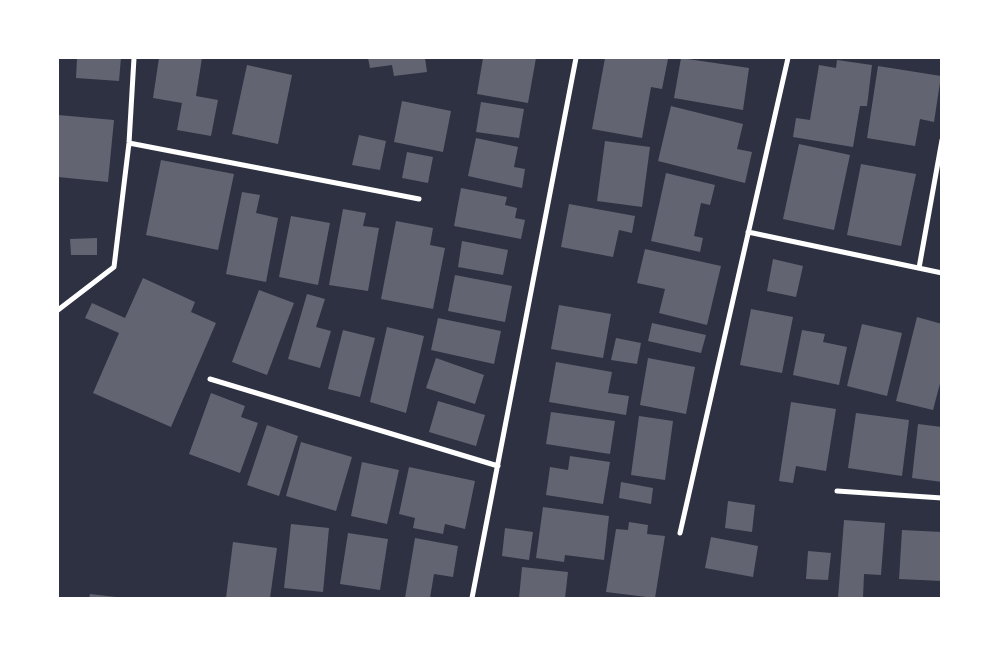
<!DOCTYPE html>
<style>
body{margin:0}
#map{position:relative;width:999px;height:656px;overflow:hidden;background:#2d3142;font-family:Literata,serif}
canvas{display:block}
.frame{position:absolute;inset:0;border:59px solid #fff;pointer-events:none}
</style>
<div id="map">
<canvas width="999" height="656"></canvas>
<div class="frame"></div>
</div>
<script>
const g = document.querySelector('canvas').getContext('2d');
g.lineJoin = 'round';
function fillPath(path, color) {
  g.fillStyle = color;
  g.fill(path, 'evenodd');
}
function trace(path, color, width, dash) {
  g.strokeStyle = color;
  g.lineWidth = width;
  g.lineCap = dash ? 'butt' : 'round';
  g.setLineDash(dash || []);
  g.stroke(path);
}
fillPath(new Path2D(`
 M77,58H121L119,81L76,78Z
 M159,58H202L196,96L218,100L211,136L177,130L182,103L153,98Z
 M368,58H425L427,72L394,76L392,65L370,68Z
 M483,58H536L528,103L477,94Z
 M605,58L668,59L662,89L651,87L642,138L592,129Z
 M681,58L749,68L743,110L674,98Z
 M837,60L872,65L867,106H860L853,147L793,137L796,118L810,120L819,65L836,68Z
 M247,65L292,75L278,144L232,134Z
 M878,66L941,76L934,122L920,119L915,146L867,138Z
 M402,101L451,111L443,152L394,142Z
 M481,102L524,109L519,138L476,132Z
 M671,106L743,124L737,149L752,152L745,183L658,161Z
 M58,115L114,120L108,182L58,177Z
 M359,135L386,141L380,170L352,165Z
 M476,138L518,147L514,167L525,169L522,188L468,176Z
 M605,141L650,147L642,207L597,201Z
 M799,144L850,155L834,230L783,219Z
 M407,152L433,157L428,183L402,178Z
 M161,160L234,174L218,250L146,235Z
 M861,164L916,174L901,246L847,235Z
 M666,173L715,185L710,205L701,203L694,236L703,238L700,252L651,241Z
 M461,188L507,197L505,205L517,208L515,218L525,220L521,239L454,226Z
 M242,192L260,195L256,213L278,218L266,282L226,274Z
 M569,204L635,216L632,233L619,230L613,257L561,247Z
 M343,209L366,213L363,226L379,228L368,291L329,285Z
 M291,216L330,223L318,285L279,277Z
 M396,221L433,228L430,245L445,248L433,309L381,299Z
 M97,238V255H71L70,239Z
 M462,241L508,250L503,275L458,267Z
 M645,249L721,266L707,325L659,313L665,289L637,283Z
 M773,259L803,266L796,297L767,291Z
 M455,275L512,286L505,322L448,311Z
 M143,278L195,302L191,312L216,323L171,427L93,393L119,333L85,318L92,303L125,318Z
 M259,290L294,303L267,375L232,362Z
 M307,294L325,299L316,327L331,331L320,368L288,359Z
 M559,305L611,314L603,358L551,349Z
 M751,309L793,317L782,373L740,365Z
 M917,317L942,324V376L933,410L896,401Z
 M438,318L501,331L494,364L431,350Z
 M652,323L706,335L701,353L648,341Z
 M862,324L902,333L887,396L847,386Z
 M387,327L424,336L406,413L370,402Z
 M343,330L375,338L360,397L328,389Z
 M802,330L825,334L823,342L847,347L839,385L793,375Z
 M616,338L641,343L637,364L611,360Z
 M436,358L484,375L475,404L426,388Z
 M648,358L695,367L686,414L640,405Z
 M556,362L612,372L608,393L629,396L626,415L549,402Z
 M211,393L245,406L241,417L258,423L240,473L189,454Z
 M438,401L485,415L476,446L429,432Z
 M791,402L836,409L826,471L796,466L793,483L779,481Z
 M551,412L615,421L610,454L546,444Z
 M856,413L909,420L902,476L848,468Z
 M639,416L673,421L665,480L631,475Z
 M918,424L942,427V482L912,478Z
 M267,425L298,436L279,496L247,485Z
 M301,442L352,457L336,511L286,496Z
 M570,456L610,462L603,504L546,495L550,467L568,470Z
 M362,462L399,470L387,524L351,516Z
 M409,467L475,481L465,529L445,524L443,534L413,528L415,518L399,514Z
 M621,482L653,488L651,504L619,498Z
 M728,501L755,505L752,532L725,528Z
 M543,507L609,516L604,560L565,555L564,562L536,558Z
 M844,520L885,523L881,575L864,574L863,598H838Z
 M629,522L648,525L647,534L665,536L655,598L606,592L616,529L628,530Z
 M291,524L329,528L323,592L284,588Z
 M505,528L533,532L529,560L502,556Z
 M902,530L942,532V581L899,579Z
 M348,533L388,539L380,590L340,584Z
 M711,537L758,546L753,577L705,568Z
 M415,538L458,546L453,577L434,574L430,598H405Z
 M233,542L277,548L270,598H226Z
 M808,551L831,553L828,580L806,579Z
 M522,567L568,572L565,598H519Z
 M90,594L116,597V598H89Z`), '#626471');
trace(new Path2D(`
 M129,143L419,199
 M748,232L942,273
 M919,268L942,140
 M58,310L114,267L129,143L134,58
 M210,379L498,466
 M837,491L942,498
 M680,533L788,58
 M472,598L576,58`), '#fff', 5);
</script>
